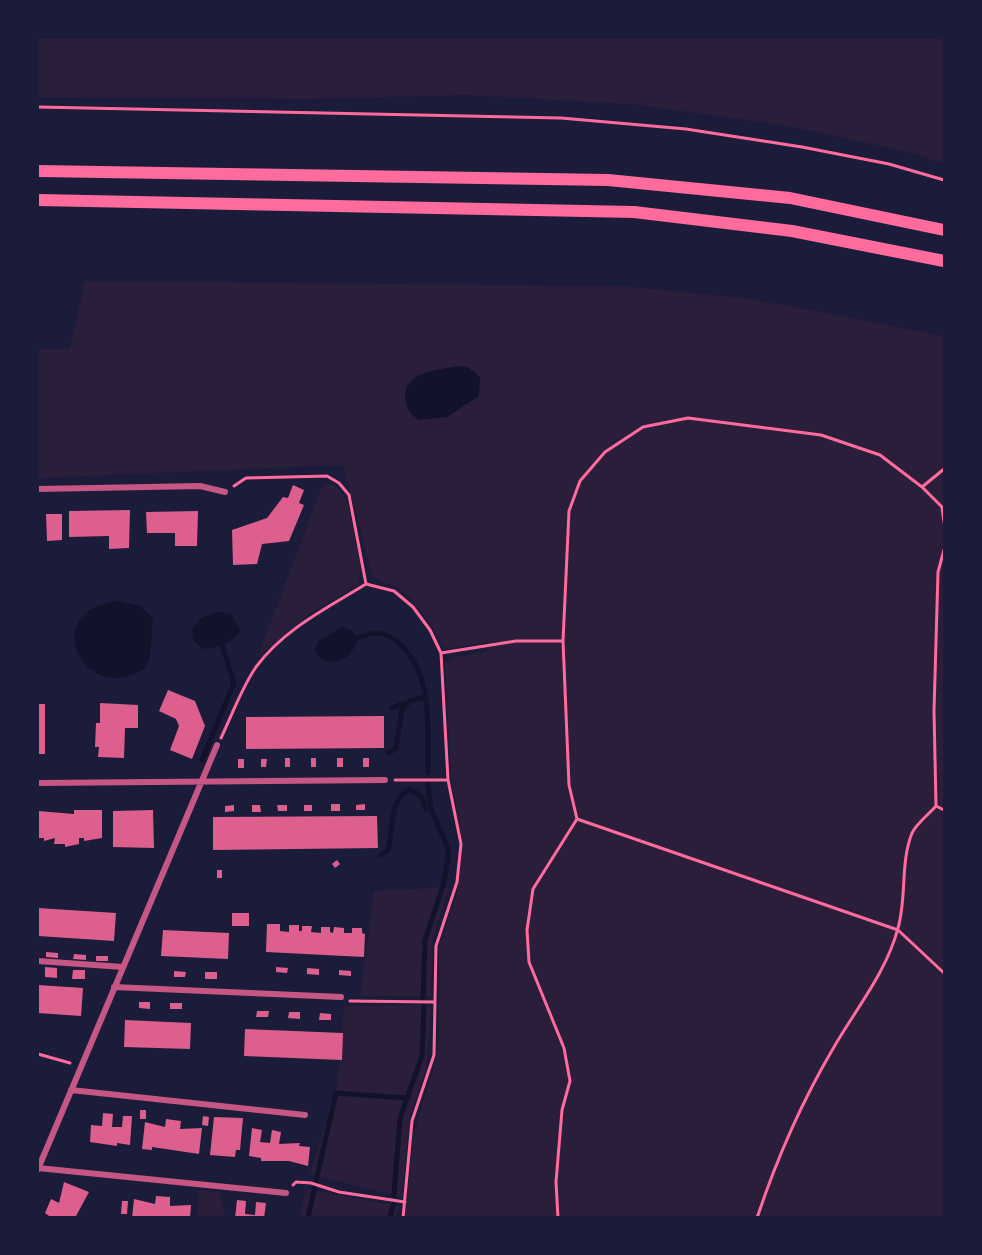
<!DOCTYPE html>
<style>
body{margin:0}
#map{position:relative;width:982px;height:1255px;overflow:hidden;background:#1b1b3a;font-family:Mulish,sans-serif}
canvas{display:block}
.frame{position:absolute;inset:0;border:39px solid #1b1b3a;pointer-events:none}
</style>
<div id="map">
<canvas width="982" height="1255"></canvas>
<div class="frame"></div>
</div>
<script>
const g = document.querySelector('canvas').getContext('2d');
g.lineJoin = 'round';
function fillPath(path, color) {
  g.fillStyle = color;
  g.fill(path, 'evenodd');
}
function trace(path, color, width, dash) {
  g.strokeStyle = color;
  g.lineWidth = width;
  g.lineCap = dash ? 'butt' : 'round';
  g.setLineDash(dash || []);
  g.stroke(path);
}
fillPath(new Path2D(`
 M38,38H944V164L912,153L789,126L630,104L466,95L308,99L38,97Z
 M85,281L620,286L752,299L944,336V1217H405L413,1135L434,1067L439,1040V946L456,897L463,847L451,775L445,663L454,657L489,652V642L445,649C433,628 420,606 401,590C392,583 380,584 372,575L343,465L38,478V349H70Z
 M323,484L335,485L347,500L361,569L357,586L312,612L257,658Z
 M449,887L432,941L431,996H360L374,891Z
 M427,1005L431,1010L426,1070L410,1117L402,1197L310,1174L337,1086L344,1006Z
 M306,1189L399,1206L396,1217H300Z
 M199,1190L219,1192L225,1217H197Z`), '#2a1e3b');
fillPath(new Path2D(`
 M458,366L468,367L480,377L479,396L447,417L419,420C411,415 405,407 405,397C405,371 439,370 458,366Z
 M118,601L140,606L153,618C151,632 152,653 147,665C144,670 137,673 131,675C80,695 41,610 118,601Z
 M217,612L231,614L240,629C233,644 219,647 203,649L193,640L192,629L201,618Z
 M343,627L353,631L357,641C351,662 326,671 314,649L319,641Z`), '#12122b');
trace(new Path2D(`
 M356,638C362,637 369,634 374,633C383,633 390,636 396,641C435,671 427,729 428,773
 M392,708L405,703
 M389,753L396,748L402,709L410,701L426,696
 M202,760L234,683L222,645
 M381,855L388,850C394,830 388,800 410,789L421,796L426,809H431
 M423,997L425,940L443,886L448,858V848L431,809L428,784
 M316,1181L336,1093L407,1098
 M394,1195L400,1118L422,1056L424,1007
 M308,1218L315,1186
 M390,1218L393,1205`), '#12122b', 5);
fillPath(new Path2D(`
 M293,485L304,490L299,503L304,505L289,541L262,544L257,564L233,565L232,530L267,518L283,497L288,498Z
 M130,510L129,548L109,549V536L69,537V511Z
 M198,511L197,546H175V533H147L146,512Z
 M46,514H62V540L47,541Z
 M168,690L195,701L205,726L192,759L170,750L179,726L176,719L159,711Z
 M100,703L138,705V728H125L124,758L98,757L99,747H95L96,723H100Z
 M38,704H45V754H38Z
 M384,716V748L246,749V717Z
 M285,758H290V767H285Z
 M311,758H316V767H311Z
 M337,758H343V767H337Z
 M363,758H369V767H363Z
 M238,759H244V768H238Z
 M261,759H267L266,767H261Z
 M331,804H340V811H331Z
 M365,804V810H356V805Z
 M234,805V811L225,812V806Z
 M252,805H260L261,812H252Z
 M277,805H287V811H278Z
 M304,805H312V811H304Z
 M74,810H102V838L84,841V838H79V844L65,847V844H54L55,838L44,841V838H38V811L74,814Z
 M153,810L154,848L113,847V811Z
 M377,816L378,848L213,850V817Z
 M337,860L340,864L335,868L332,864Z
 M217,870H222V878H217Z
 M38,908L116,913L114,941L38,936Z
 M232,913H249V926H232Z
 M267,924H280V931L289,932V925H299V931H302V926H312L311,932L321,933V927H330V932L333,933L334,927L344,928V933H352V928H362V933L365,934L364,957L266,952Z
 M163,930L229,933L228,959L161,956Z
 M46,952L58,953V958L46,957Z
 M74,954L86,955V960L73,959Z
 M96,956H108V961H96Z
 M45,967L57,968V978L45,977Z
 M276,967L288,968L287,973L276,972Z
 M307,968L319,969V975L307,974Z
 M73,970H85V979H72Z
 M339,970L351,971V976L339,975Z
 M174,971L186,972L185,977H174Z
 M205,972H217V979H205Z
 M38,985L83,988L81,1016L38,1013Z
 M139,1002H150V1009L139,1008Z
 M170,1003H182V1009H170Z
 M257,1011H269L268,1017H256Z
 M289,1012H300V1019L288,1018Z
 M320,1013L331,1014V1020H319Z
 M125,1020L191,1023L190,1049L124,1047Z
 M245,1029L343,1033L342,1060L244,1056Z
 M140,1110H146V1119H140Z
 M103,1113L113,1114L112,1127H122L123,1116H132L130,1145L117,1143V1146L90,1142L91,1125L102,1126Z
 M203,1116L209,1117L208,1126L202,1125Z
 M214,1117L243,1118L240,1150H236L235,1157L210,1155Z
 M166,1119L181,1121L180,1129L202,1128L199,1154L152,1147V1150L142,1149L145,1122L165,1127Z
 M252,1128L262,1130L260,1142L270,1143L272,1130L281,1132L279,1144L300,1143L299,1146L310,1147L308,1166L289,1161H261V1158L249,1156Z
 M64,1182L89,1192L75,1218H52L45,1213L51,1199L59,1203Z
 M156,1196L170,1197V1206L191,1205L190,1218H132L134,1199L155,1204Z
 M237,1200L246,1201L245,1214L255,1215L256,1202L266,1203L264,1218H235Z
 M122,1201H128L127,1214H121Z`), '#dd5f8e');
trace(new Path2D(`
 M38,107L561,118L686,129L802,147L889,164L944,180
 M944,469L922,487L880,455L821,435L688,418L643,427L605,452L580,481L569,511L563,641L569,785L577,819L898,930L944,973
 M234,486L246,478L327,476L339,483L349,495L366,584
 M922,487L942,507L944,522
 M441,653L516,641H563
 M221,738C232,715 242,687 256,667C284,629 327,608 366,584L394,591L413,607L430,630L441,653L448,780L461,844L457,882L436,946L434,1055L412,1121L403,1218
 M395,780H448
 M936,806L944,810
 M350,1001L435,1002
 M38,1054L70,1063
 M293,1185L296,1182L311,1183L339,1192L405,1202
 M558,1218L556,1182L562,1110L570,1081L564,1048L529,962L527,930L533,889L577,819
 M757,1218C777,1158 802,1101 834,1047C856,1009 887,971 898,928C907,897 900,863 912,833C916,824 929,814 936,806L934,711L938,572L944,550`), '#ff6b9d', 3);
trace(new Path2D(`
 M38,489L200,486L225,492
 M38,783L385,780
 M38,961L123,967
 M114,987L341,997
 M71,1090L305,1115
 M38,1168L286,1193
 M38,1169L217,745`), '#c65784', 6);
trace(new Path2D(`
 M38,171L608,180L790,198L944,230
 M38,200L634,212L792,231L944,261`), '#ff6b9d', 12);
</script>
